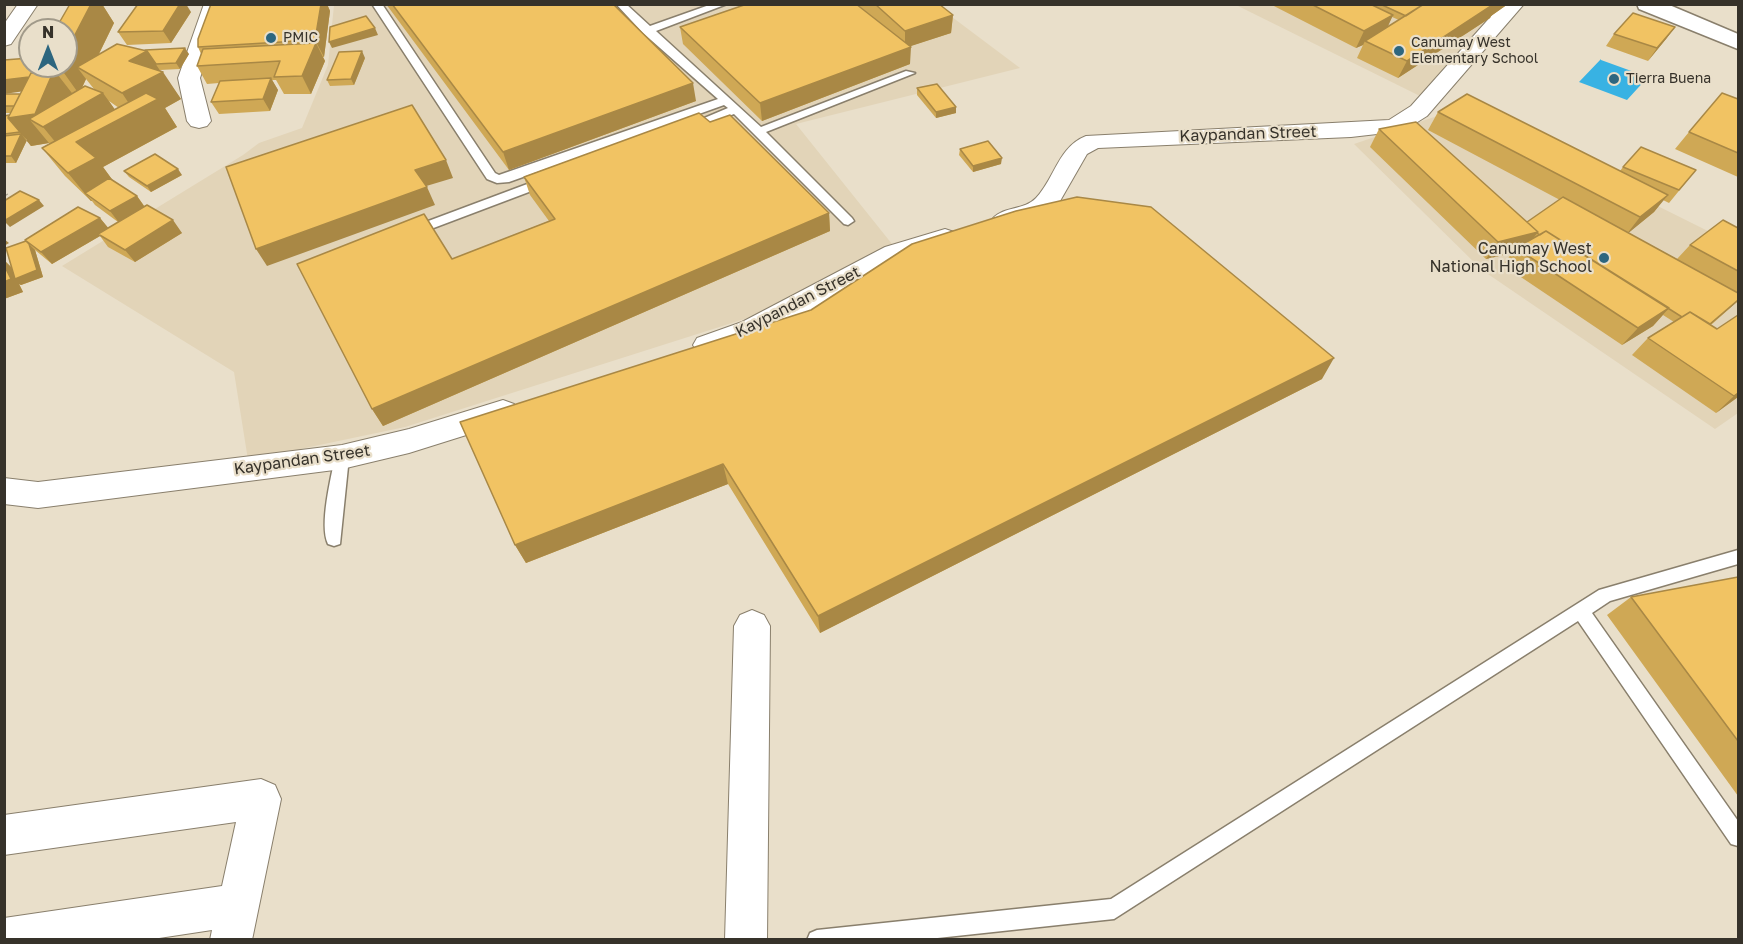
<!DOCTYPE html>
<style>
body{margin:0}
#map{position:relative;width:1743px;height:944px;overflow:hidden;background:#e9dfca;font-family:"Golos Text",sans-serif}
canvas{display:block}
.frame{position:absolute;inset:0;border:6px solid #36322a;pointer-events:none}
.north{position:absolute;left:18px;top:18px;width:60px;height:60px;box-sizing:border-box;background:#e9dfca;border:2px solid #a19a8a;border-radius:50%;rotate:0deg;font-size:16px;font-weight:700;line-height:24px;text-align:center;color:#36322a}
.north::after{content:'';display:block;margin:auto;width:21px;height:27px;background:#2d667f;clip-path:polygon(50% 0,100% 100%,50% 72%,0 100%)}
</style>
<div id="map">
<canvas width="1743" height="944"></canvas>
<div class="frame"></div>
<div class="north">N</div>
</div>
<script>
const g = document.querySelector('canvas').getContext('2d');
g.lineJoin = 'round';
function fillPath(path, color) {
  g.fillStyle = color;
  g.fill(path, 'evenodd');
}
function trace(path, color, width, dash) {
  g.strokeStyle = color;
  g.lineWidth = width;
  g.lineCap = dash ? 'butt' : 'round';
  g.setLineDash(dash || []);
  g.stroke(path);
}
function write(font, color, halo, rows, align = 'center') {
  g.font = font + ' "Golos Text",sans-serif';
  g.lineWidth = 4.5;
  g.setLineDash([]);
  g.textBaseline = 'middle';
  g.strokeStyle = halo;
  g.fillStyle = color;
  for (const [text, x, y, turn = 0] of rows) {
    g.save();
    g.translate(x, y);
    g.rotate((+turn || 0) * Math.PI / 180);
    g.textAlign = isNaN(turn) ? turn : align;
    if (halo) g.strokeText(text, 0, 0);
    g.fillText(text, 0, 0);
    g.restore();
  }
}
fillPath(new Path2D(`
 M334,5H936L1020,68L796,124L892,244L754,316L405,427L248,460L234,372L62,266L243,155L259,143L302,128L328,65Z
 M1236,5H1517L1422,97Z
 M1461,108L1738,246V413L1715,429L1482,270L1354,144Z`), '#e2d4b8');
fillPath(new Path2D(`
 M1601,59V60L1648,77L1627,100L1579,82Z`), '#38b2e3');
const service = new Path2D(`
 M372,4H382L495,173L499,175L718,99L643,33L616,4H626L650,26L712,4H727L656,31L761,127L906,71L915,73L766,132L852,218L854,221L848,225L844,224L734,114L693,129H685L683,127L728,108L724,105L509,182L497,183L487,179Z
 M546,177L550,178V184L415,235L411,236L405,232L407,229Z
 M342,451L347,453L349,457L340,544L334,546L328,544C319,525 331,478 335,457L337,453Z
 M1738,550V564L1610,601L1592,613L1738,821V846L1731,844L1578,621L1114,919L919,940H807L810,933L817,930L1111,899L1599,590Z`);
const minor = new Path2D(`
 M18,4H38L11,44L4,46V24Z
 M204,4H224L200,78L211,121L207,126L199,128L191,126L187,121L178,78Z
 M1502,4H1524L1427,116L1403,131L1351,137L1098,148L1087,154L1056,208L1047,216L1004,229L995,227L991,221C1000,206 1024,211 1036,198C1055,178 1058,147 1086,136L1389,120L1411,106Z
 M945,229L954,232L958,238L954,244C937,249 917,253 901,260C861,280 735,364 697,352L693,345L697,338L742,322L885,247Z
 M503,400L514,404L518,412L514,420L409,453L342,469L38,508L4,504V478L38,482L342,445L409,429Z
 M752,610L764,615L770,626L767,940H725L734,626L740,615Z
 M261,779L275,785L281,799L252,940H210L212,930L146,940H4V918L222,886L236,822L4,855V815Z`);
const tertiary = new Path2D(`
 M1637,4H1667L1738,34V49L1639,9Z`);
trace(service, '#897f6c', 3);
trace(minor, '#897f6c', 2);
trace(tertiary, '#897f6c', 3);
trace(new Path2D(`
 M4,191L9,198`), '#999282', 3, [1, 3]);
fillPath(service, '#fff');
fillPath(minor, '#fff');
fillPath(tertiary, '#fff');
fillPath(new Path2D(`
 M70,4H102L114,23L99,54L145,50L189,54L180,69L160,70L181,99L165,108L177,127L103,167L113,181L137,196L145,207L182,233L135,262L108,247L100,236L52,264L35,250L43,277L21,285L19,284L23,292L4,299V260L11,267L6,248L100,218L108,228L118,222L95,205L92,201H91L65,176L42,148L49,144V143L31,146L25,138L27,140L16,163H4V116L9,115L11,113H4V94H20L22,91L4,60L66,66ZM86,79L94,89L82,88ZM109,101L119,108L115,110Z
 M211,4H327L330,11L324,57H323L325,61L311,94H284L276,80H272L278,90L270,111L219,114L211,102L219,83L207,84L197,66L201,54L198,47Z
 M386,4H613L696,101L509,170Z
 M747,4H939L953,15L951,33L910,46V64L762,121L683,44L680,27Z
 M1270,4H1508L1491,16L1490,18L1398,78L1357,58L1363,45L1356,48ZM1392,17L1399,20L1387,27Z
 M191,12L171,43L127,45L118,32Z
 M1675,27L1666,39L1648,61L1606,46L1614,34Z
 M365,58L354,85L330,86L327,80Z
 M917,88L956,107V113L936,118L917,95Z
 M1738,99V177L1675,149L1689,132Z
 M1438,112L1620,171L1623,167L1696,170L1669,203L1663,200L1654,212L1628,233L1677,259L1690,245L1738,228V301L1711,325L1738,397L1716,413L1632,355L1648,338L1674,322L1663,315L1653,326L1622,345L1503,265L1512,253L1486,259L1370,147L1379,129L1527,222L1560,200L1428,130Z
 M960,149L1001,164L973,172L959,155Z
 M124,171L182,175L151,192L129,177Z
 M524,177L829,213L830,231L383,426L372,409L452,259L549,221L530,195Z
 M1322,379L820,633L728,484L526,563L515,545L460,422Z
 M1738,577V796L1607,615L1631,597Z`), '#cfa855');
fillPath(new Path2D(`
 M91,4H102L114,23L89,74L77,67L86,79L79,94L59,66H66V52Z
 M180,4H186L191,12L171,43L163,31Z
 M321,4H327L330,11L324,57L315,40Z
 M1494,4H1508L1491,16L1490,18L1398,78L1407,61Z
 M953,15L951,33L905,48V31Z
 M1393,15L1385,33L1365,41L1363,45L1356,48L1364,31Z
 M1675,27L1666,39L1648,61L1657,48Z
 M375,28L378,35L332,48L329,42Z
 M316,43L325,61L311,94L302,76Z
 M911,47L910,64L762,121L760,103Z
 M185,48L189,54L180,69L176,63Z
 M147,51L161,72H163L181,99L165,108L177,127L103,167L117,186L85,193L92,201H91L68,173L66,155L43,127L29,119L49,143L31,146L8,118L46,88L4,94V80L54,70L75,97L103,93L121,118L134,111L122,93L129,61Z
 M362,51L365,58L354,85L351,79Z
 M271,78L278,90L270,111L263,99Z
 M693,83L696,101L509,170L503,152Z
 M956,107V113L936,118V112Z
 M21,134L27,140L16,163L11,156Z
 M1002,158L1001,164L973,172V166Z
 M446,160L453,178L423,187L415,170Z
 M178,169L182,175L151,192L147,186Z
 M427,187L435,205L267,266L256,249Z
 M1668,195L1654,212L1626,235L1640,217Z
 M137,196L146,209L120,224L110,211Z
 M39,200L44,206L10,227L4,221Z
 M829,213L830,231L383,426L372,409Z
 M100,218L110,230L98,234L100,236L52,264L41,252Z
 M173,220L182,233L135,262L125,250Z
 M1538,232L1525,249L1516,248L1512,253L1486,259L1498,242Z
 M4,239L9,243L4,246Z
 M29,244L35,250L43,277L21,285L19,284L23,292L4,299V260L12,268Z
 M1738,300V301L1698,335L1704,329Z
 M1669,308L1653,326L1622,345L1638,328Z
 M1334,358L1322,379L820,633L818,616Z
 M1738,393V397L1716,413L1734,396Z
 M723,464L728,484L526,563L515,545Z`), '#a98845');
const building = new Path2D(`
 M70,4H91L66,52V30H55Z
 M138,4H180L163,31L118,32Z
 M211,4H321L315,40L198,47V39Z
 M392,4H613L693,83L503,152Z
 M747,4H856L911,47L760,103L680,27Z
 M875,4H939L953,15L905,31Z
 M1311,4H1370L1393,15L1364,31Z
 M1380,4H1424L1406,16Z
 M1424,4H1494L1407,61L1365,41Z
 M1633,13L1675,27L1657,48L1614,34Z
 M366,16L375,28L329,42L330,27Z
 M316,43L302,76L274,77L280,61L197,66L203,49Z
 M117,44L147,51L129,61L163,72L122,93L77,67Z
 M185,48L176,63L156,64L147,51L145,50Z
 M362,51L351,79L327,80L339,52Z
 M30,58V66H33L32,68L35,73H31L29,77L4,80V60Z
 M33,66H56L32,68Z
 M54,70L35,114L8,118L31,73Z
 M271,78L263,99L211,102L220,81Z
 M937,84L956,107L936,112L917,88Z
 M85,86L103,93L43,127L29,119Z
 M146,93L158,99L76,142L96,158L68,173L42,148Z
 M1722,93L1738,99V153L1689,132Z
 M4,94H20L14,106H4Z
 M1467,94L1668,195L1640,217L1438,112Z
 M412,105L446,160L415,170L427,187L256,249L226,167Z
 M699,113L710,122L730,115L829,213L372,409L297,264L424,214L452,259L555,219L524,177Z
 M9,115L8,118L20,132L4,134V116Z
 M1416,122L1538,232L1498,242L1379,129Z
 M21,134L11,156H4V136Z
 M988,141L1002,158L973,166L960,149Z
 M1641,147L1696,170L1679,190L1623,167Z
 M155,154L178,169L147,186L124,171Z
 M109,178L137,196L110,211L85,193Z
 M20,191L39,200L4,221V201Z
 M1077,197L1151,207L1334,358L818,616L723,464L515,545L460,422L811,310L912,244L1016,211Z
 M1563,197L1738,293V300L1710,324L1690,312L1682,317L1546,231L1540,235L1537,233L1538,232L1527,222Z
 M147,205L173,220L125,250L98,234Z
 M78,207L100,218L41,252L25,240Z
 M1723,220L1738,228V271L1690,245Z
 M1546,231L1669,308L1638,328L1516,248Z
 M26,241L29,244L37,270L15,279L6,248Z
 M4,265L11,279L4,282Z
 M1690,312L1717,329L1738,315V393L1734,396L1648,338Z
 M1738,577V741L1631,597Z`);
fillPath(building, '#f1c363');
trace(building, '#a98845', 1.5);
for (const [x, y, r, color] of [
 [271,38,6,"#2d667f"],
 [1399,51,6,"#2d667f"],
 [1614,79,6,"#2d667f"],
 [1604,258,6,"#2d667f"]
]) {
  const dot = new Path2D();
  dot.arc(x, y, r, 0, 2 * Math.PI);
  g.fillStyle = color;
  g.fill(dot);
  trace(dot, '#e9dfca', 2);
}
write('14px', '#36322a', '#e9dfca', [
 ["PMIC",283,38],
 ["Canumay West",1411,43],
 ["Elementary School",1411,59],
 ["Tierra Buena",1626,79]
], 'left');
write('16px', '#36322a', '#e9dfca', [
 ["Kaypandan Street",1248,134,-2],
 ["Kaypandan Street",798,302,-27],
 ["Kaypandan Street",302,460,-8]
]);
write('16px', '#36322a', '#e9dfca', [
 ["Canumay West",1592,249],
 ["National High School",1592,267]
], 'right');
</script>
